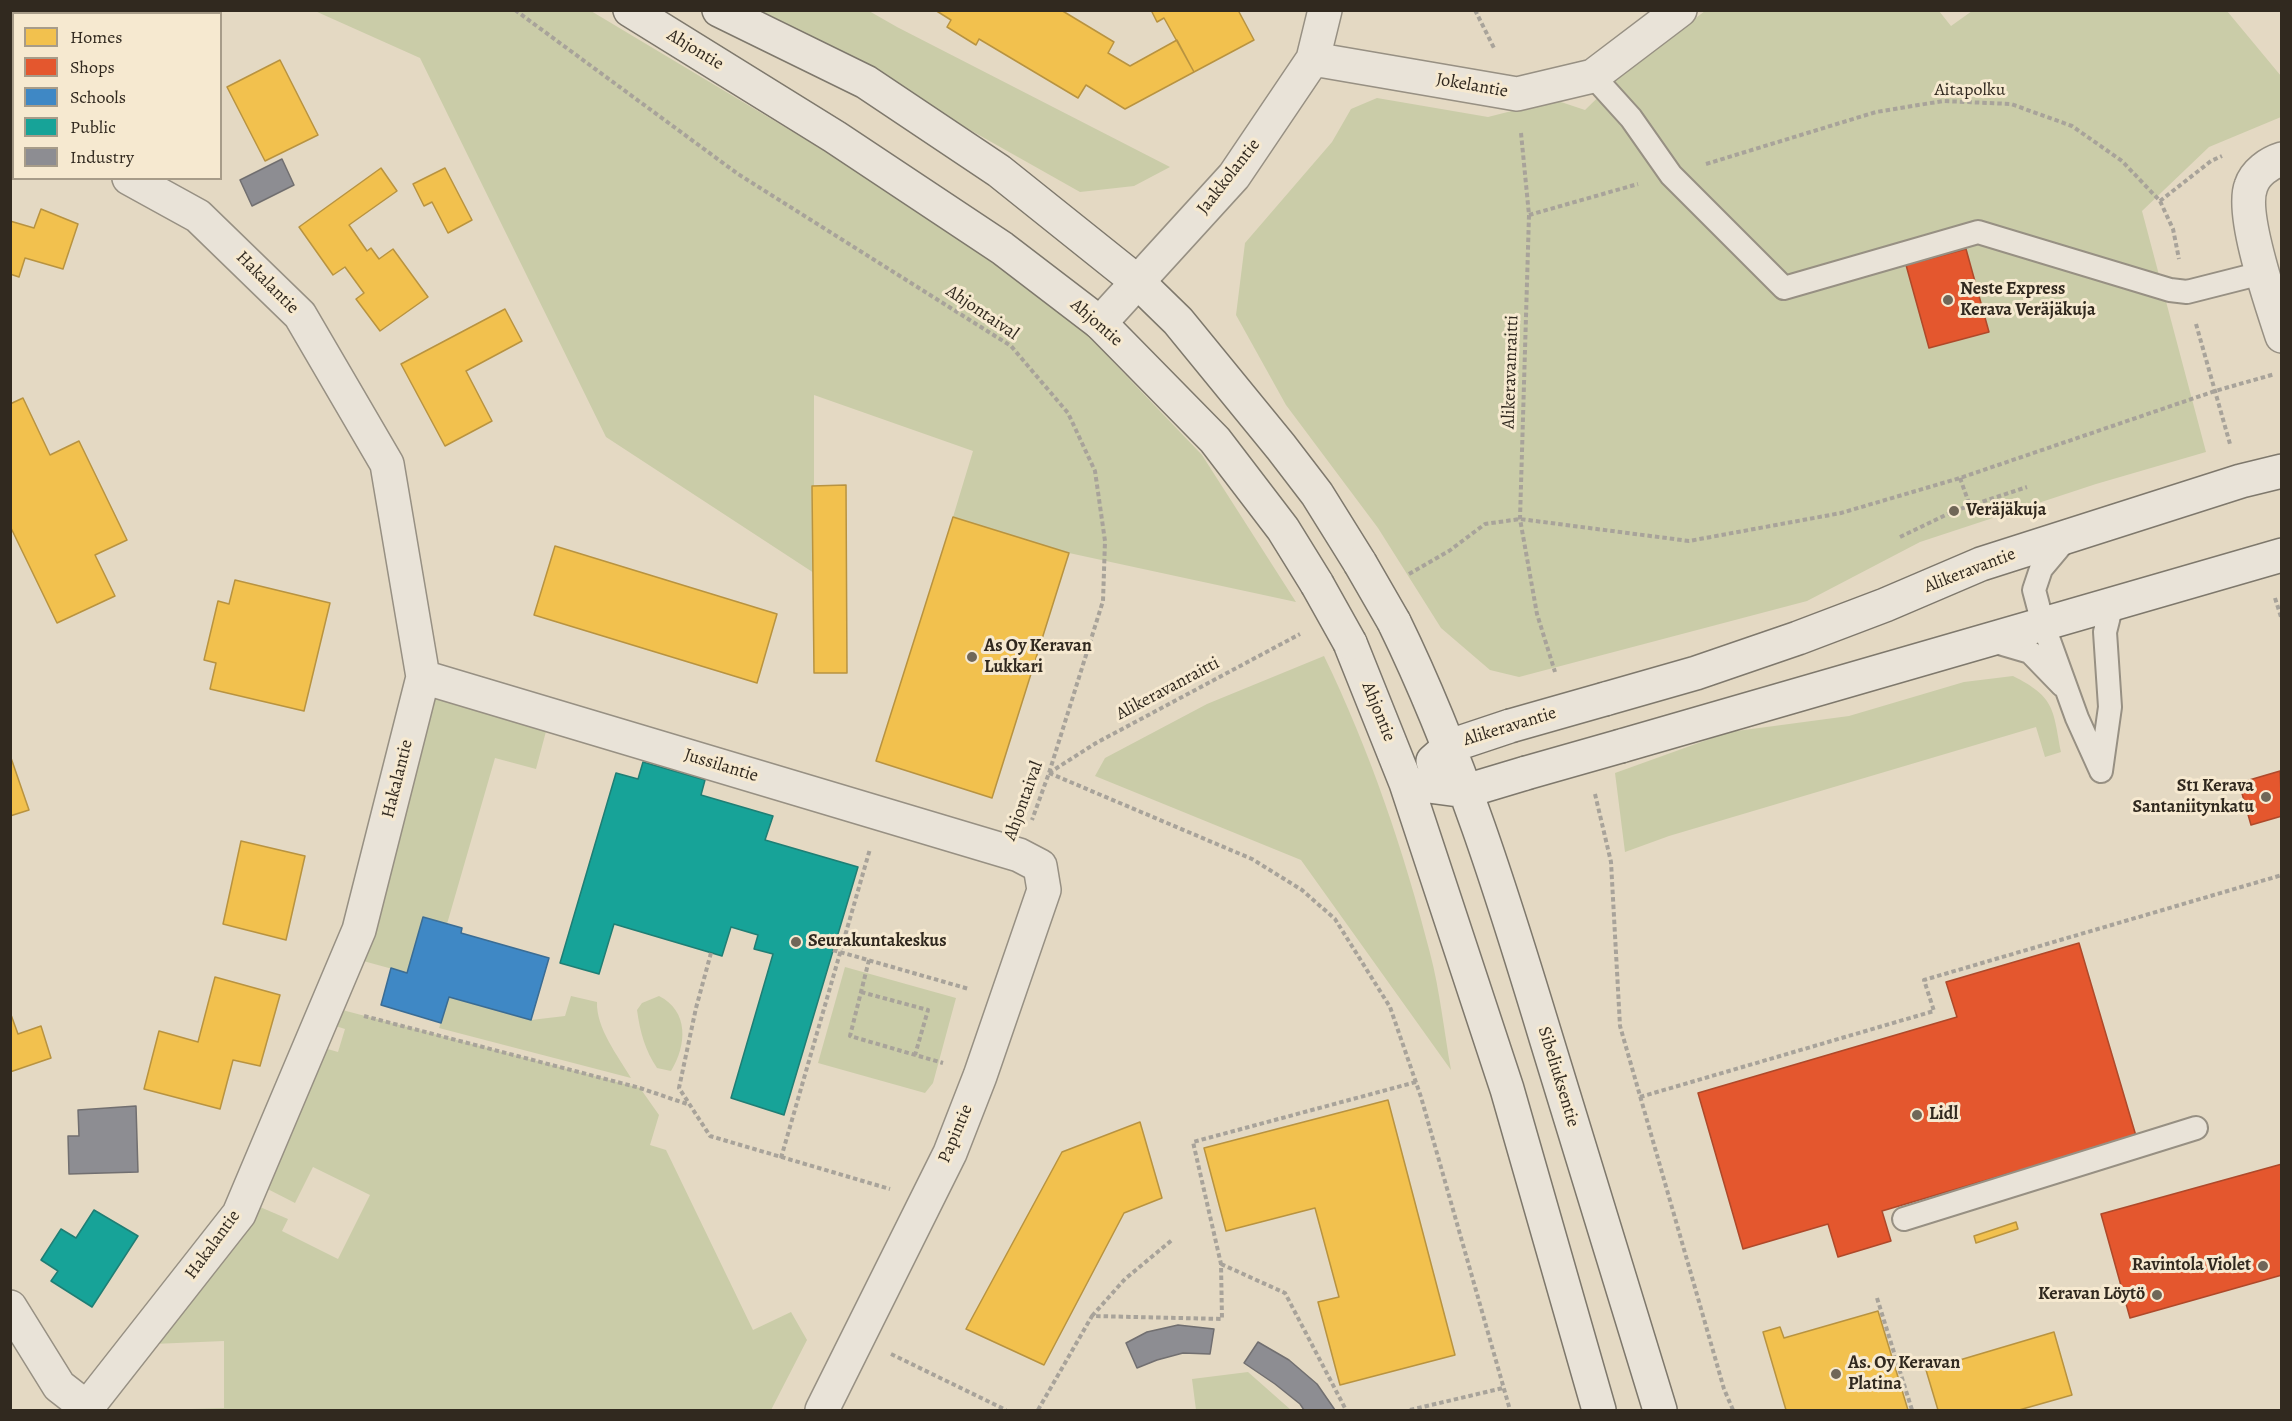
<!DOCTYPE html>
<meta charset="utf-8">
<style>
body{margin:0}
#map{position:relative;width:2292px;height:1421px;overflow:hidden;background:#e4d9c3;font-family:Alegreya,serif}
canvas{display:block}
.frame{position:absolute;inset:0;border:12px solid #31291f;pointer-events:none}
.legend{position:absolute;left:12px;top:12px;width:210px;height:168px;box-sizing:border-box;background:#f6e9d0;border:2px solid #a79c89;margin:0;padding:8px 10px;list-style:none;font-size:18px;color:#31291f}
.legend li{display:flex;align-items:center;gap:12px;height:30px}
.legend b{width:30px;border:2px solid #a79c89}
</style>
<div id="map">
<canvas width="2292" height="1421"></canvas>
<div class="frame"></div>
<ul class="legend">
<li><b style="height:16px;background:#f2c14e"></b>Homes</li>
<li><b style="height:16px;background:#e4572e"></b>Shops</li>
<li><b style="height:16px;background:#3f88c5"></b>Schools</li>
<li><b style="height:16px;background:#17a398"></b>Public</li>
<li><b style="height:16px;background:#8d8d92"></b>Industry</li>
</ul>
</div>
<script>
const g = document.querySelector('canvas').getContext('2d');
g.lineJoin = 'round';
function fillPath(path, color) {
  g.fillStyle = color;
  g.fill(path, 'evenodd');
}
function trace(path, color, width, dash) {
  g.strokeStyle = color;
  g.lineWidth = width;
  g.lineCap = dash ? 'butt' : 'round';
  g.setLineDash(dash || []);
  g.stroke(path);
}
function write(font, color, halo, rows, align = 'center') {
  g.font = font + ' Alegreya,serif';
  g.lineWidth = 6;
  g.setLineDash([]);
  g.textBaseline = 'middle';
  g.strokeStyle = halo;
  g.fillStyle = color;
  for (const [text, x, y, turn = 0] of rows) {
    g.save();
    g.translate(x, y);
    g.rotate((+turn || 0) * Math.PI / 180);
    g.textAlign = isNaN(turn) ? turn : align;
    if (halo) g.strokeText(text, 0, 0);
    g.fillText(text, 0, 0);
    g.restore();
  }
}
fillPath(new Path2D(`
 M315,11H591L905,199L1072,319L1202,455L1296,602L1069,553L953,517L973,451L814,395V573L606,437L420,58Z
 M759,11H869L897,27L1170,167L1134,186L1080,192Z
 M1705,11H1939L1951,26L1972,11H2227L2281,76V117L2209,147L2142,211L2206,452L2096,484L1920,542L1807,601L1519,677L1490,670L1441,628L1378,528L1286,405L1236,315L1245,243L1332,142L1351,109L1377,98L1488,117L1555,100L1585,110L1625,71Z
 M1324,656C1370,751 1404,851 1430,953C1440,991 1444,1031 1451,1070L1301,860L1095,776L1105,758L1207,704Z
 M2013,676C2055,697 2053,709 2061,752L2045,757L2036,727L1669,836L1625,852L1615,773L1729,732L1849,716L1964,682Z
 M427,686L549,720L536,769L495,758L447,924L423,918L407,973L356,959Z
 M845,967L956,998L933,1083L925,1093L818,1063Z
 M571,996L597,1002C596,1028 618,1056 631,1078L439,1028L449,997L531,1020L565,1016Z
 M659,996C689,1011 687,1045 671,1071L657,1068C645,1050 640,1032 637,1010L642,1003Z
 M327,1006L640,1088L659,1115L650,1145L666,1150L753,1330L791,1312L807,1340L771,1410H159L224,1408V1341L153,1344L260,1207L288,1219L282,1231L338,1259L370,1195L313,1167L295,1203L252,1181L310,1044L338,1052L345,1029L320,1021Z
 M1248,1372L1291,1410H1196L1192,1379Z`), '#cacca8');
const homes = new Path2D(`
 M10,10H61L60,14H14V64H10Z
 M935,10H1061L1114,42L1108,53L1130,66L1177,40L1194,72L1125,109L1086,85L1078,98L979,39L976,45L947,27L951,20Z
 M1151,10H1238L1254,40L1194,72L1164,18L1157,22Z
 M280,60L318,135L265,161L227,87Z
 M381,168L397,191L349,225L367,251L371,248L379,259L393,249L428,297L380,331L356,299L364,293L345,267L333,275L299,227Z
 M445,168L472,220L448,233L432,202L424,206L413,184Z
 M41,209L78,224L63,269L25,258L19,277L10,274V221L34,228Z
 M505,309L522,341L466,371L492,421L445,446L401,364Z
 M23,398L50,455L79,441L127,540L95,555L115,596L57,623L10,526V404Z
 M846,485L847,673H814L812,486Z
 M953,517L1069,553L992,798L876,761Z
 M555,546L777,614L757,683L534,615Z
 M235,580L330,603L304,711L210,689L216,663L204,660L218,601L229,604Z
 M10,755L29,810L10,816Z
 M241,841L305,856L286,940L223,924Z
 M215,977L280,995L260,1066L233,1060L220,1109L144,1089L159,1031L198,1042Z
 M10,1012L18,1034L41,1026L51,1058L10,1072Z
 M1388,1100L1455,1355L1340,1385L1318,1302L1339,1297L1315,1208L1226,1231L1204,1148Z
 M1140,1122L1162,1198L1124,1213L1044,1365L966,1329L1062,1152Z
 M2016,1222L2018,1229L1976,1243L1974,1236Z
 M1878,1311L1908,1410H1786L1763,1332L1780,1327L1784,1338Z
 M2054,1332L2072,1395L2019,1410H1938L1926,1370Z`);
fillPath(homes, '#f2c14e');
trace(homes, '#b89340', 1.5);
const shops = new Path2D(`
 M1966,249L1989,332L1929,348L1906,265Z
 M2280,771L2282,816L2251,825L2239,783Z
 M2079,943L2136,1136L1882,1211L1891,1241L1838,1257L1828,1224L1743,1249L1698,1093L1957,1017L1946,982Z
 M2282,1164V1275L2130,1318L2101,1214Z`);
fillPath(shops, '#e4572e');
trace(shops, '#ae492a', 1.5);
const schools = new Path2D(`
 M423,917L462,928L461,933L549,958L531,1020L449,997L441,1023L381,1005L391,968L407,973Z`);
fillPath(schools, '#3f88c5');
trace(schools, '#3b6c93', 1.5);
const public = new Path2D(`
 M643,762L705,780L701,795L773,816L765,840L858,867L784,1115L731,1098L773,954L754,949L758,935L731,927L722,956L614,924L599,974L560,963L616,773L638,779Z
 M94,1210L138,1236L92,1307L51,1281L58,1271L41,1260L61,1229L76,1238Z`);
fillPath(public, '#17a398');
trace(public, '#1f7e74', 1.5);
const industry = new Path2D(`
 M282,159L294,185L252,206L240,180Z
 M136,1106L138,1172L69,1174L68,1136H79L78,1110Z
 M1178,1325L1214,1329L1210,1354L1183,1353L1157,1360L1137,1368L1126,1343L1147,1332Z
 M1258,1342L1289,1360L1317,1384L1335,1410H1304L1300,1404L1275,1384L1244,1363Z`);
fillPath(industry, '#8d8d92');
trace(industry, '#716f70', 1.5);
const lane = new Path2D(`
 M1593,76L1631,118L1671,175L1784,288L1978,232L2170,290L2187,292L2262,273
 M2067,538L2041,569L2034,590L2043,624L2077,718L2101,771
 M1989,640L2030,652L2062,685
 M2101,771L2110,707L2105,632L2112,604
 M1904,1219L2196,1128`);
const street = new Path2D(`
 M1313,59L1517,94L1593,76L1680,10
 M10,123L14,124
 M2282,159C2269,163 2255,173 2251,186C2240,214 2272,305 2282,336
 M1100,323L1234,176L1313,59L1325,10
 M423,677L1019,855L1040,866L1044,890L980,1076L950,1153L822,1410
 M10,1307L59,1386L86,1407
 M85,1410L239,1214L359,930L423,677L387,464L300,315L198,216L129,178`);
const secondary = new Path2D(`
 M630,10L835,137L1002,248L1100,323L1215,440L1283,529L1317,584
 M719,10L866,82L999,171L1139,283L1178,321L1281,447L1317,494L1360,563
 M1394,622C1459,755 1503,896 1546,1038C1584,1162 1622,1286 1660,1410
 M1350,643L1406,783L1507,1089L1599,1410
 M1605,699L1696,673L1798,638L1885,605L1981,564L2241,481L2282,471
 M1621,746L2282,555
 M1433,761L1450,746L1510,726
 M1406,783L1466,791L1526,773`);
trace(lane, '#979083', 26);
trace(street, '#979083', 36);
trace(secondary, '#7e786c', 36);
trace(new Path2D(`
 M515,10L738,174L1011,346L1068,413L1095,471L1105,541L1103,601L1049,773L1032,820
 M1475,10L1495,50
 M1521,133L1529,215L1520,519L1537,614L1555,672
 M1706,164L1876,112L1943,101L2011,104L2072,126L2122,161L2160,201L2173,229L2179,259
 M2160,201L2211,161L2222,156
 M1529,215L1638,184
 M2196,324L2230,444
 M1960,478L1970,506
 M1900,537L1954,511L2027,487
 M1409,574L1449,551L1485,524L1520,519L1689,541L1841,513L1960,478L2215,391L2275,374
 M2275,598L2282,620
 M1049,773L1252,859L1302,890L1335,919L1390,1007L1421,1097L1510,1410
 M1049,773L1096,743L1300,634
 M1595,794L1611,862L1620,1026L1724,1389L1733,1410
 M833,950L969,989
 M711,953L696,1008L679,1088L710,1136L890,1189
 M869,960L850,1036L943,1063
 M861,992L928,1010L915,1055
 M364,1016L640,1088L690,1105
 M1640,1097L1934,1011L1924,980L2282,875
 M781,1158L870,849
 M1221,1264L1285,1293L1346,1410
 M1877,1298L1912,1410
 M1092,1316L1125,1279L1172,1240
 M891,1354L1006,1410
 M1038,1410L1092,1316L1222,1319L1221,1264L1193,1142L1416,1082
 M1410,1410L1503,1388`), '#a8a39a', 4, [4.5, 3]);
trace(lane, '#e9e3d8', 22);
trace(street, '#e9e3d8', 33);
trace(secondary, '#e9e3d8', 33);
const secondaryBridge = new Path2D(`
 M1360,563L1394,622
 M1317,584L1350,643
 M1510,726L1605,699
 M1526,773L1621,746`);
trace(secondaryBridge, '#7e786c', 36, []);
trace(secondaryBridge, '#e9e3d8', 33);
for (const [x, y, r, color] of [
 [1948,300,6,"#706758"],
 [1954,511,6,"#706758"],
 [972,657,6,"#706758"],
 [2266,797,6,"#706758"],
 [796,942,6,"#706758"],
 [1917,1115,6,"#706758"],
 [2263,1266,6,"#706758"],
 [2157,1295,6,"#706758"],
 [1836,1374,6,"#706758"]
]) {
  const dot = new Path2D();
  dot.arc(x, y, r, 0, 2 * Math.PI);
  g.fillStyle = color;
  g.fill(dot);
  trace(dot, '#f6e9d0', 2);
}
write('18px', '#31291f', '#f6e9d0', [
 ["Ahjontie",695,50,31],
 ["Jokelantie",1472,86,10],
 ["Aitapolku",1970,91],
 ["Jaakkolantie",1229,177,-52],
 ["Hakalantie",267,283,45],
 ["Ahjontaival",982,313,34],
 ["Ahjontie",1096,323,41],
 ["Alikeravanraitti",1511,372,-88],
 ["Alikeravantie",1970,571,-21],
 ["Alikeravanraitti",1168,689,-28],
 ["Ahjontie",1378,712,68],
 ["Alikeravantie",1510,727,-17],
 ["Jussilantie",721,766,17],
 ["Hakalantie",398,779,-76],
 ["Ahjontaival",1024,801,-70],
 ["Sibeliuksentie",1558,1077,73],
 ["Papintie",956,1134,-67],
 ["Hakalantie",213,1245,-54]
]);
write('bold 18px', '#31291f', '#f6e9d0', [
 ["Neste Express",1960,290],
 ["Kerava Veräjäkuja",1960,311],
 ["Veräjäkuja",1966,511],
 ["As Oy Keravan",984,647],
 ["Lukkari",984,668],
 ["St1 Kerava",2254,787,"right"],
 ["Santaniitynkatu",2254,808,"right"],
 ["Seurakuntakeskus",808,942],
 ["Lidl",1929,1115],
 ["Ravintola Violet",2251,1266,"right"],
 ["Keravan Löytö",2145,1295,"right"],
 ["As. Oy Keravan",1848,1364],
 ["Platina",1848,1385]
], 'left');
</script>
